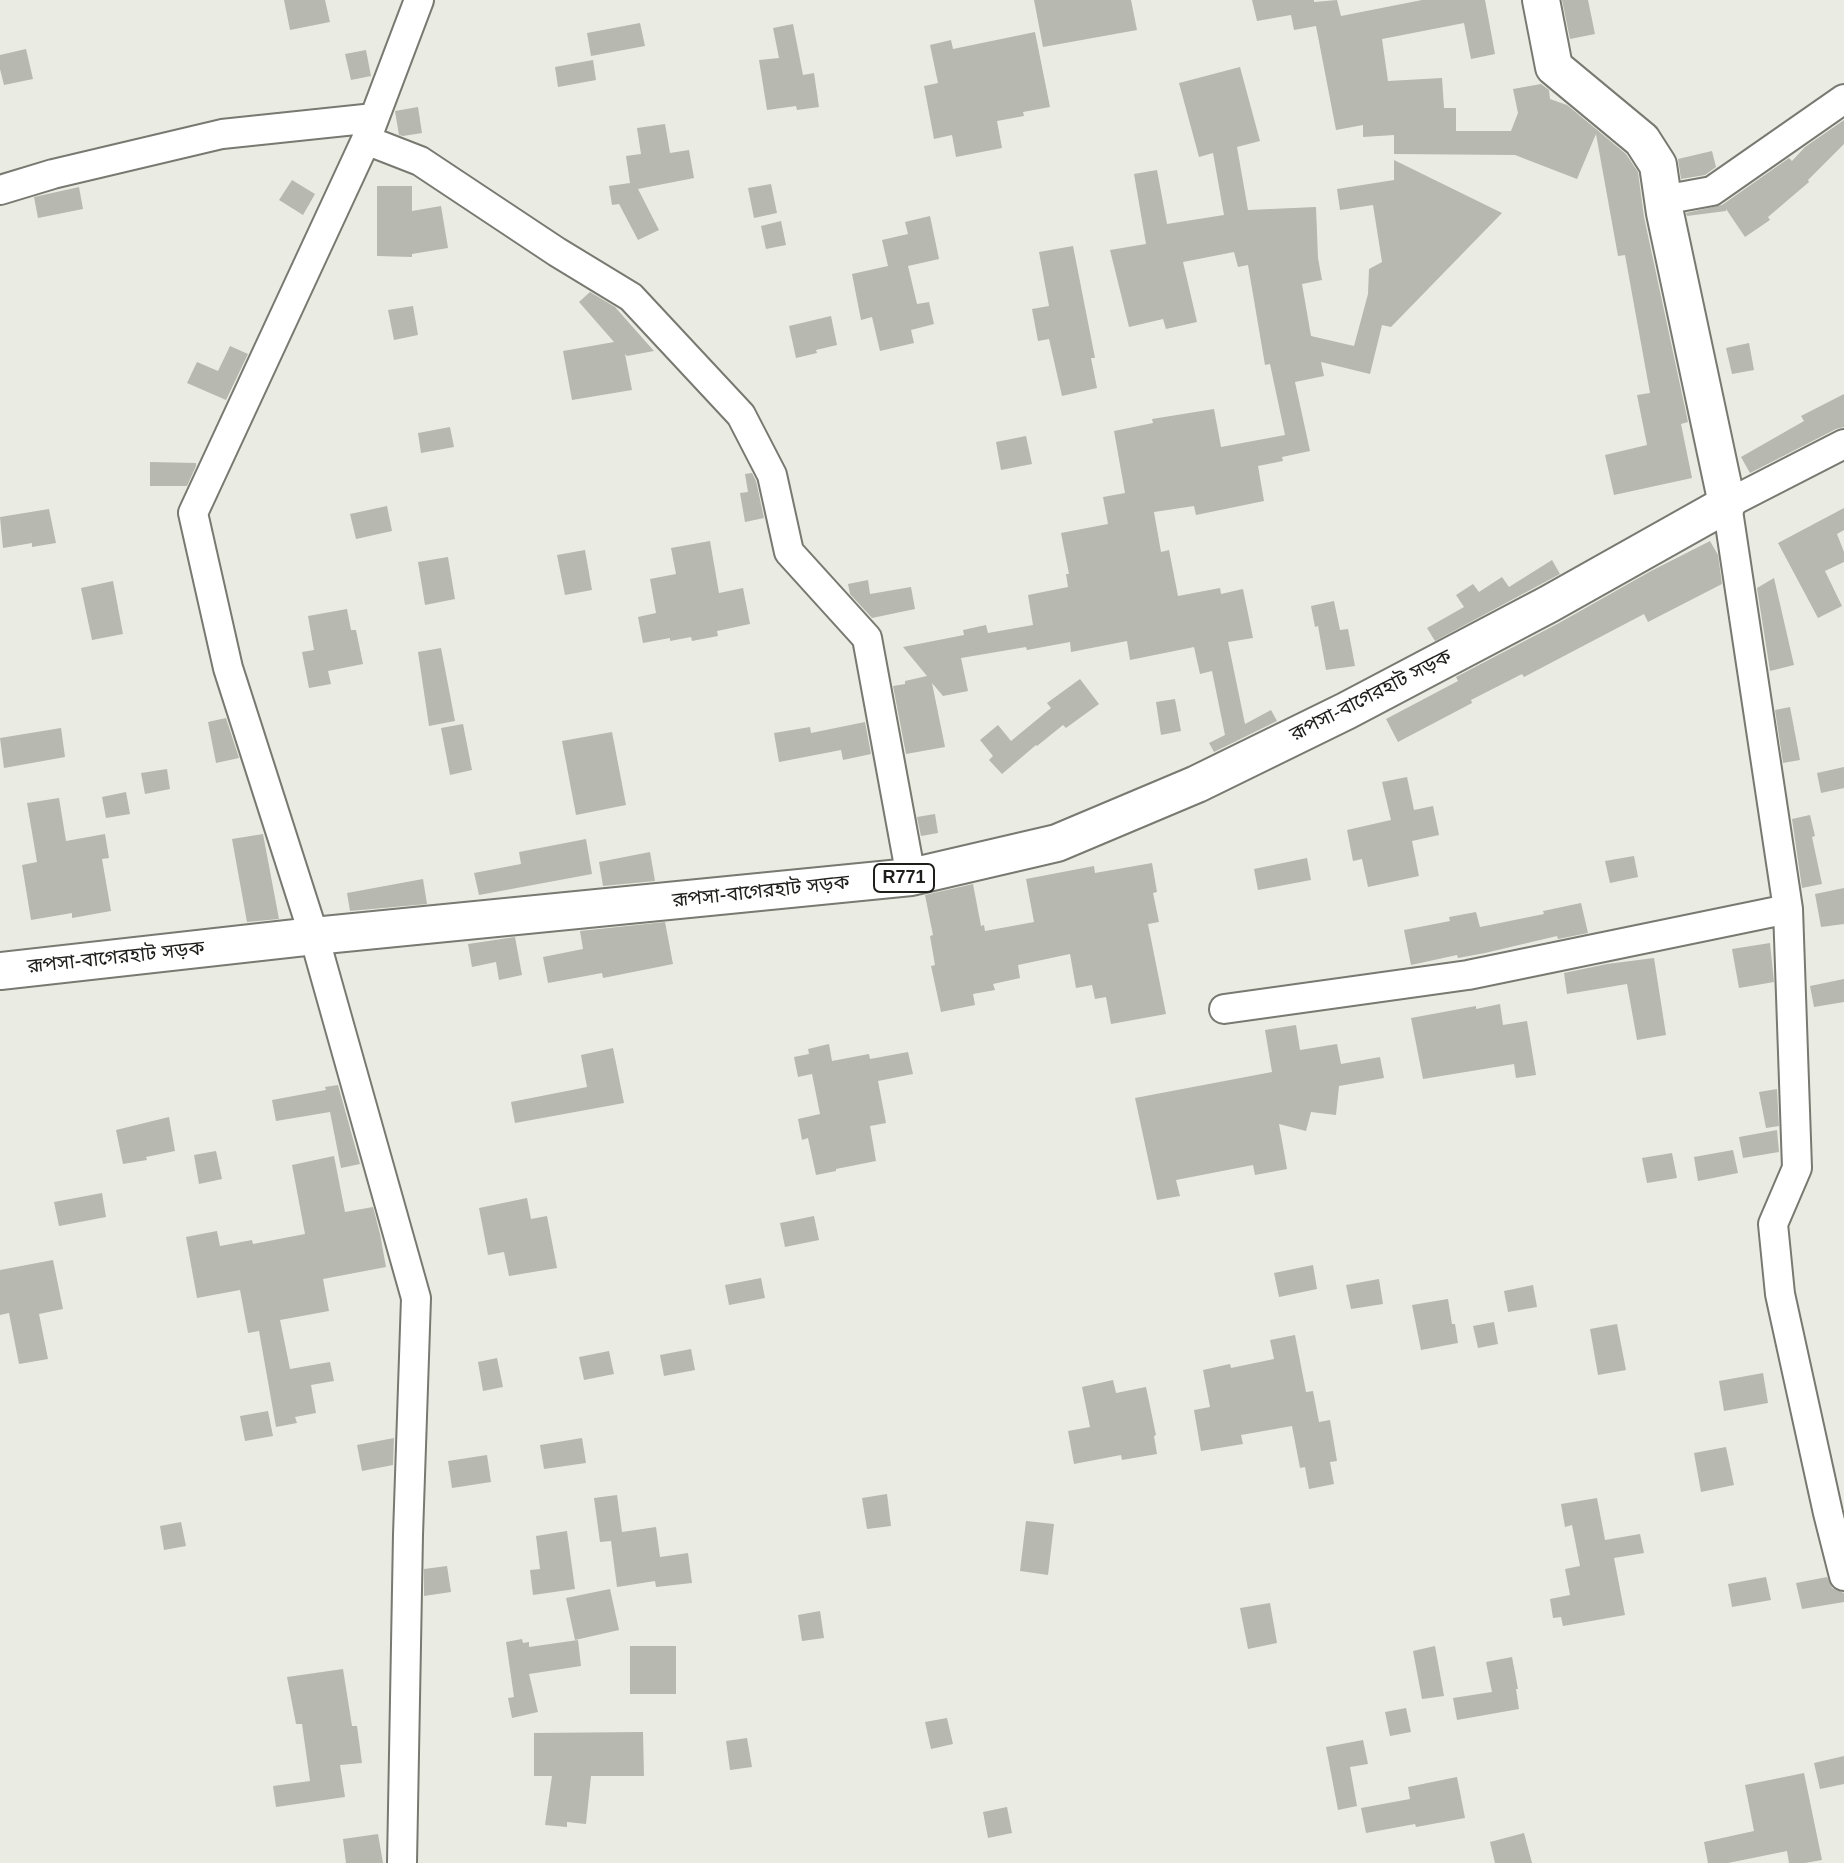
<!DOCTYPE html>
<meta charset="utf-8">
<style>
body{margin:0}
canvas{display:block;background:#eaebe2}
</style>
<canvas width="1844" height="1863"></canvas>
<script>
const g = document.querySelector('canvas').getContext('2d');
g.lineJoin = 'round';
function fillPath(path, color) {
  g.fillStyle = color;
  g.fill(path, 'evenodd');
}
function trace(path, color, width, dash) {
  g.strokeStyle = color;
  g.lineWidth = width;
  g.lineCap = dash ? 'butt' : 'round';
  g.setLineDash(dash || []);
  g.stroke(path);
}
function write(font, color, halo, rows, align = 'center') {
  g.font = font + ' Arial,"Noto Sans Bengali",sans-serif';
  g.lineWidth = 6;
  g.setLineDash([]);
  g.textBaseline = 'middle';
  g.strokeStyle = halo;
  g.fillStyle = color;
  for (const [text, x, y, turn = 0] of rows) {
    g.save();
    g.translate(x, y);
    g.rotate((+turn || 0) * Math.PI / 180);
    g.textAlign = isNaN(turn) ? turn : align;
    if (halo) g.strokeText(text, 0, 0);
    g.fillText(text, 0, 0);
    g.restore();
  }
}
fillPath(new Path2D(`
 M284,0H325L330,22L290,30Z
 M1034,0H1131L1137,30L1043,47Z
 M1252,0H1314V2L1337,0L1341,16L1422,0H1485L1495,54L1471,59L1464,23L1382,39L1388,81L1442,78L1444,108H1456V131H1511L1518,113L1513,89L1541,84L1549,90L1550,99L1567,105L1626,154L1638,172L1644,217L1688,422L1681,424L1692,478L1614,495L1605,455L1647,445L1637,395L1650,393L1625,255L1618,256L1596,134L1577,179L1515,155L1394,154V135L1363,137V125L1336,130L1316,26L1294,30L1291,15L1257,21Z
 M1562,0H1588L1595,34L1570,39Z
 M640,23L645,46L591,56L587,33Z
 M793,24L803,75L814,73L819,107L797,110L796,106L767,110L759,60L779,58L773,28Z
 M1035,32L1050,107L1023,112L1024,116L997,121L1002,148L956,157L952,135L934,139L924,86L938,83L930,45L951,40L953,49Z
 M26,49L33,79L4,85L0,69V55Z
 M366,50L371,76L351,80L345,54Z
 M593,60L596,80L558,87L555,67Z
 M1240,67L1260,141L1237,147L1248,210L1316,207L1318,258L1322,280L1302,284L1311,336L1354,346L1368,294L1369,269L1382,262L1373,205L1340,210L1337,189L1394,180V160L1502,213L1391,327L1382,325L1370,374L1321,362L1324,376L1295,382L1310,451L1282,457L1283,461L1258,466L1264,501L1196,515L1194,506L1154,512L1161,552L1169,550L1178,596L1220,588L1221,594L1243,589L1253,638L1228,642L1245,724L1271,710L1277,721L1214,752L1209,743L1225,735L1212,671L1200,674L1194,647L1130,660L1127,641L1071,652L1070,642L1027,650L1026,647L961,658L968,691L943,696L932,683L945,747L906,754L893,686L905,684V681L927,676L903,647L964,635L963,630L986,625L988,633L1033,625L1028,595L1068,587L1066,574H1069L1061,533L1108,524L1103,497L1125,493L1114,431L1153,423L1152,419L1214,409L1221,447L1285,435L1270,364L1265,365L1248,265L1238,267L1234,252L1183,262L1197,322L1166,329L1163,319L1129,327L1110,250L1146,244L1134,174L1157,170L1167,224L1224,215L1213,153L1199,157L1179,83Z
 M418,107L422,133L403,136L399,135L395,111Z
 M1844,120V144L1808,180L1809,182L1768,217L1770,220L1745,237L1726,209V211L1687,216L1686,213L1722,205L1789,158L1792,161L1805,147Z
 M665,124L670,153L689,150L694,178L638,189L659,230L638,240L619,204L612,205L609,186L630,183L626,156L641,154L637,128Z
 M1712,151L1716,167L1705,175L1681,179L1678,159Z
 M292,180L315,194L303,215L279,200Z
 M771,184L777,213L754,218L748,188Z
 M377,186H412V211L441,206L448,248L412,254V257L377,256Z
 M79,187L83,209L38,218L34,197Z
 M930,216L939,259L908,266L917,304L929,302L934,324L911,330L914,343L880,351L872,317L861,320L852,274L888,266L882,240L908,234L905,222Z
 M781,221L786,245L766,249L761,226Z
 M1073,246L1095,358H1091L1097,388L1062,396L1049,339L1038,341L1032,309L1049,306L1039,252Z
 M590,292L615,307L654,351L627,356L625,354L632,390L572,400L563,351L614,342L579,302Z
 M413,306L418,335L394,340L388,310Z
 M831,316L837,345L816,350L817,353L796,358L789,326Z
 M1749,343L1754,370L1732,374L1726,348Z
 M230,346L248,354L226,400L187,383L197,362L218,371Z
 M1844,394V427L1836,429L1750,473L1741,457L1804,421L1801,416Z
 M450,427L454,447L421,453L418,433Z
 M1026,436L1032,464L1001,470L996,442Z
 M150,462L196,463V466L187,486H150Z
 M752,473L756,481L764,518L745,522L740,493L748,492L745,474Z
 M387,506L392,531L356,539L350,514Z
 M1844,508V530L1837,534L1844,552V562L1825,571L1842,606L1818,618L1778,543Z
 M49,509L56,543L32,547V543L3,548L0,517Z
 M710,541L719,593L743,588L750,624L717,631L718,636L692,641L691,637L670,641V638L643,643L638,617L656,613L650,579L676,574L671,548Z
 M1710,541L1718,555L1722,584L1648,622L1644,614L1524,677L1522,674L1471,700L1472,703L1398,742L1386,719L1458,681L1456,677L1559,623L1651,571Z
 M585,550L592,590L565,595L557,555Z
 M448,557L455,599L425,605L418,562Z
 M1552,560L1560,574L1435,641L1427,628L1464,607L1456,595L1473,584L1479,592L1502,577L1509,587Z
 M1774,578L1794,665L1770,671L1757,588Z
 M868,580L870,594L911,587L915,609L872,618L850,594L848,584Z
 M113,581L123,634L92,640L81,588Z
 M1334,601L1340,630L1348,629L1355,666L1326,670L1318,626L1315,627L1311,606Z
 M347,609L351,630H356L363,664L328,671L331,684L309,688L302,652L314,650L308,616Z
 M441,648L455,721L429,726L418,652Z
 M1080,679L1099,704L1066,728L1063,725L1037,746L1036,745L1002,774L989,760L993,756L980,740L998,725L1011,741L1051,708L1047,703Z
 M1175,699L1181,731L1161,735L1156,702Z
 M1790,707L1800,760L1783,763L1775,710Z
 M226,718L239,758L216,763L208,722Z
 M865,722L871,754L843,760L841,750L779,762L774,733L810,727L811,733Z
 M463,724L472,770L450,775L441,728Z
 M61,728L65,757L4,768L0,738Z
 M612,732L626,805L576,815L562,741Z
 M1844,767V788L1821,793L1817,773Z
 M167,769L170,789L145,794L141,773Z
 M1407,777L1414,810L1433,806L1439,835L1412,841L1419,876L1368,887L1362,859L1353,861L1347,830L1391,820L1382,782Z
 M126,792L130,814L106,818L102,797Z
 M59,798L66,841L105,834L109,858L102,859L111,911L72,918V913L31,920L22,865L37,862L27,803Z
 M935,814L938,833L921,836L917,817Z
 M1810,815L1815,836L1812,837L1822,884L1802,888L1792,819Z
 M263,834L279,919L247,922L232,839Z
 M586,839L592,874L479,895L474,873L521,864L519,852Z
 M650,852L655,881L603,886L599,862Z
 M1634,856L1638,877L1610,883L1605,861Z
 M1307,858L1311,880L1258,890L1254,869Z
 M1152,863L1157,892L1153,893L1159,922L1148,924L1166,1014L1111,1024L1106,997L1095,999L1092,985L1076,988L1070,954L1018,965L1020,978L993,984L995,990L973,994L975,1005L941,1012L931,966L935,965L930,936L933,935L925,895L973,884L981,926L984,925L985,931L1034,922L1026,879L1094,866L1095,873Z
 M423,879L427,904L350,911L347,893Z
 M1844,888V924L1821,927L1815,894Z
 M1581,903L1588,933L1558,939L1557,936L1485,953L1458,958L1457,955L1411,965L1404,930L1450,921L1449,917L1476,912L1480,927L1544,914L1543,911Z
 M665,922L673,964L603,978L602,973L548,983L543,957L583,949L580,931Z
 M515,937L522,975L499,980L496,962L472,967L468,944Z
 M1770,943L1774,982L1739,988L1732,949Z
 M1654,958L1666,1035L1637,1040L1627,984L1567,994L1564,973L1607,964Z
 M1844,979V1002L1814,1007L1810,986Z
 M1500,1004L1503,1025L1527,1021L1536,1075L1516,1078L1514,1064L1423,1079L1411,1018L1476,1006V1009Z
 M1296,1025L1300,1050L1337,1044L1341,1064L1380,1057L1384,1078L1339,1086L1336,1115L1311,1112L1306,1131L1279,1124L1287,1169L1255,1175L1253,1165L1176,1180L1180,1196L1157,1200L1135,1098L1272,1072L1265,1030Z
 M829,1044L832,1061L869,1054L870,1059L908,1052L913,1074L878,1081L886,1123L870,1126L876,1161L836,1169V1171L816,1175L808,1138L802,1140L798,1119L820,1114L812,1074L798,1077L794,1057L809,1054L808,1049Z
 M613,1048L624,1103L515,1123L511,1102L587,1087L581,1055Z
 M338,1085L360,1164L341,1168L330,1112L276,1121L272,1100L326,1090L325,1087Z
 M1777,1089L1779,1126L1766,1128L1759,1092Z
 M169,1117L175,1151L146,1157L147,1160L123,1164L116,1130Z
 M1777,1130L1779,1152L1743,1158L1739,1137Z
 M1733,1150L1738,1173L1698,1181L1694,1157Z
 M216,1151L222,1179L199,1184L194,1155Z
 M1672,1153L1677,1178L1647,1183L1642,1158Z
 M334,1156L345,1212L373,1207L380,1234L386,1267L323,1279L329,1311L280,1320L290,1369L330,1362L334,1381L311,1385L316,1413L295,1417L297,1423L276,1427L259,1331L248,1333L240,1290L197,1298L186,1237L217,1231L220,1246L252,1240L253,1244L305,1234L292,1165Z
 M102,1193L106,1217L59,1226L54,1202Z
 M527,1198L531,1219L547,1216L557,1268L509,1276L504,1252L488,1255L479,1208Z
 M814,1216L819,1240L785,1247L780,1223Z
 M53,1260L63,1309L39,1314L48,1359L19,1364L9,1313L0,1315V1270Z
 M1313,1265L1317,1289L1279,1297L1274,1273Z
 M761,1278L765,1298L729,1305L725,1285Z
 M1379,1279L1383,1304L1351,1309L1346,1285Z
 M1533,1285L1537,1307L1508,1312L1504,1291Z
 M1448,1299L1452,1324H1455L1458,1343L1421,1350L1412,1305Z
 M1494,1322L1498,1344L1478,1348L1473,1326Z
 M1617,1324L1626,1370L1598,1375L1590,1329Z
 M1295,1335L1306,1392L1313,1391L1319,1422L1330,1420L1337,1461L1330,1462L1334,1484L1309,1489L1305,1467L1300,1468L1292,1426L1241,1435L1243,1444L1201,1451L1194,1410L1210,1407L1203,1370L1230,1364L1231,1368L1274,1359L1270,1340Z
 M691,1349L695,1370L664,1376L660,1355Z
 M609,1351L614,1374L584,1380L579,1357Z
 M497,1358L503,1387L483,1391L478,1362Z
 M1763,1373L1768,1403L1724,1411L1719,1381Z
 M1113,1380L1116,1393L1146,1387L1156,1435L1154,1436L1157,1454L1122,1460L1121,1455L1074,1464L1068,1431L1090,1427L1082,1387Z
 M268,1411L273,1436L245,1441L240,1416Z
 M394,1438L393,1465L362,1471L357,1445Z
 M582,1438L586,1463L544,1469L540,1445Z
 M1726,1447L1734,1485L1701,1492L1694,1453Z
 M487,1455L491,1482L452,1488L448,1461Z
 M887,1494L891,1526L867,1529L862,1498Z
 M617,1495L622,1532L656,1527L660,1557L688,1553L692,1583L656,1587L655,1581L617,1587L611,1541L600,1542L594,1498Z
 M1597,1498L1605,1540L1640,1534L1644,1553L1614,1558L1625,1615L1563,1626L1561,1617L1553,1618L1550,1599L1570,1595L1565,1569L1580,1566L1572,1525L1565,1527L1561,1504Z
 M1026,1521L1054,1524L1048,1575L1020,1571Z
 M181,1522L186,1546L164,1550L160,1526Z
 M567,1531L575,1589L533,1595L530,1570L540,1569L536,1536Z
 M447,1566L451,1592L424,1596V1569Z
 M1766,1577L1771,1600L1732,1607L1728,1584Z
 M1827,1577L1832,1588L1844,1593V1602L1802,1609L1796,1583Z
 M610,1589L619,1630L575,1640L566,1598Z
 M1270,1603L1277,1643L1248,1649L1240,1608Z
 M820,1611L824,1638L802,1641L798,1615Z
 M522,1639L523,1643L529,1642V1647L578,1640L581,1666L529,1674L538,1712L512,1718L508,1698L514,1697L506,1642Z
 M630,1646H676V1694H630Z
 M1435,1646L1444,1696L1422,1699L1413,1651Z
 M1512,1657L1518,1689H1516L1519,1709L1457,1720L1453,1698L1492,1692L1486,1662Z
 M343,1669L352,1726H357L362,1763L340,1765L345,1797L276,1807L273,1786L310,1781L302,1724H296L287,1677Z
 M1406,1708L1411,1732L1390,1736L1385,1712Z
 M947,1718L953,1744L931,1749L925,1722Z
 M643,1732L644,1776H591L586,1824L567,1822V1827L545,1825L552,1776H534V1733Z
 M747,1738L752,1767L730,1770L726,1741Z
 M1363,1740L1368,1764L1350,1767L1357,1806L1338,1810L1326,1747Z
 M1844,1756V1784L1820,1789L1814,1763Z
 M1804,1773L1822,1860L1805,1863H1789L1787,1851L1728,1863H1708L1704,1842L1754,1831L1745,1785Z
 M1457,1777L1465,1818L1416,1827L1415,1824L1366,1833L1361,1808L1410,1799L1408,1787Z
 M1007,1807L1012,1833L988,1838L983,1812Z
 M1524,1833L1532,1863H1495L1490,1842Z
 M378,1834L383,1863H346L343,1839Z`), '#b7b8af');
const minor = new Path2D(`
 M366,140L420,161L557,252L631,297L741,415L772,475L789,552L867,638L911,877
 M0,190L53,174L222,134L374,118
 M1663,200L1712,191L1844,99
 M1844,444L1727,504L1788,909L1797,1168L1773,1224L1780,1294L1828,1513L1844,1576
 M1224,1009L1468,975L1788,909
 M402,1863L408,1535L416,1298L314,936L228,668L193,513L366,140L419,0`);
const major = new Path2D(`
 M0,971L314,936L911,877L1057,843L1197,784L1346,711L1549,604L1727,504L1665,213L1658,165L1642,140L1554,67L1541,0`);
trace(minor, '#787971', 32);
trace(major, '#787971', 40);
trace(minor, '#fff', 28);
trace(major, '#fff', 36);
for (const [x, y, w] of [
 [904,878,60]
]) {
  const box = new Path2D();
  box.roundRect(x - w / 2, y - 14, w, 28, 6);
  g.fillStyle = '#fff';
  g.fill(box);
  trace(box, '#1e1e1b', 2);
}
write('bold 18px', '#1e1e1b', null, [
 ["R771",904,878]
]);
write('20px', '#1e1e1b', '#fff', [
 ["রূপসা-বাগেরহাট সড়ক",1371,696,-27],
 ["রূপসা-বাগেরহাট সড়ক",761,892,-6],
 ["রূপসা-বাগেরহাট সড়ক",116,958,-6]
]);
</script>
